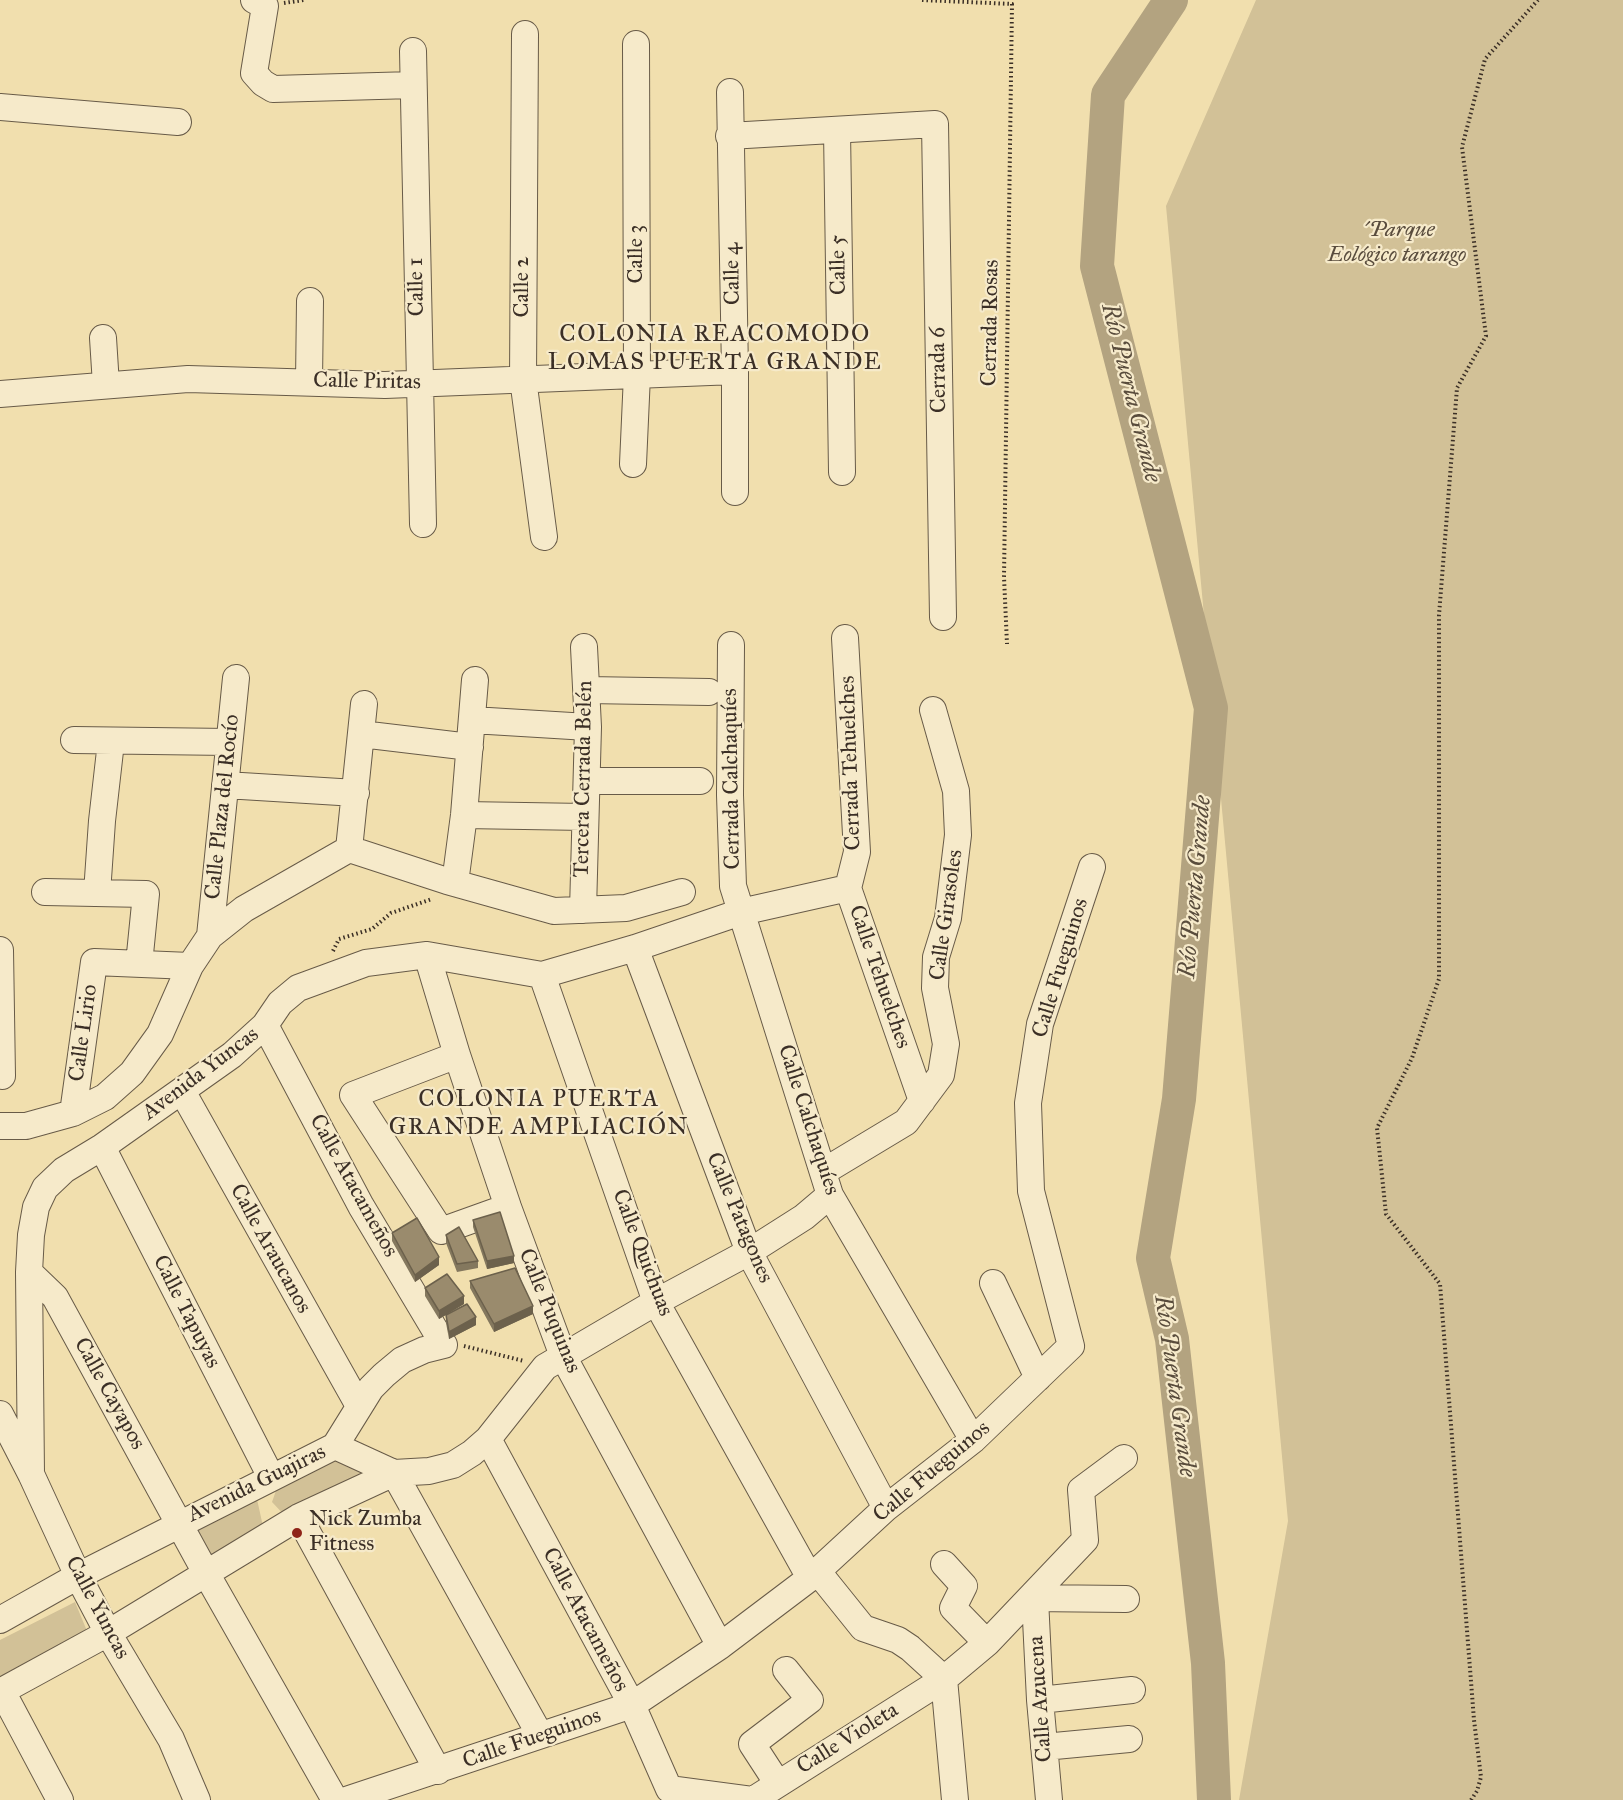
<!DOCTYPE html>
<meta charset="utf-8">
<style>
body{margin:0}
canvas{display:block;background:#f1dfae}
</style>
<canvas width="1623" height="1800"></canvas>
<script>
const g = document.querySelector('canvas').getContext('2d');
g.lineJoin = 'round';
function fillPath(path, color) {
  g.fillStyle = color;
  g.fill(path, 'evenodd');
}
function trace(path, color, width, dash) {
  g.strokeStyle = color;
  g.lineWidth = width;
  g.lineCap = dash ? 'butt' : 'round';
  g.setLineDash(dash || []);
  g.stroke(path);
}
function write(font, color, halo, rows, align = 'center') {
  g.font = font + ' "IM FELL Great Primer",serif';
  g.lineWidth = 4.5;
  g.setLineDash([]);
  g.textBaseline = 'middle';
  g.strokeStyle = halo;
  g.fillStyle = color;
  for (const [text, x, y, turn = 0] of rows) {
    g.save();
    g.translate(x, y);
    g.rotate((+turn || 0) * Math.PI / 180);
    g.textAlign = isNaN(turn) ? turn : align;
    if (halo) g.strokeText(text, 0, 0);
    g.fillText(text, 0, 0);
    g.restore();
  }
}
fillPath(new Path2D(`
 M1256,0H1623V1800H1239L1288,1521L1166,206Z
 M326,1457L382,1474L287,1518L272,1502L279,1482Z
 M255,1490L264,1531L207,1564L185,1525Z
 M75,1602L87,1631L0,1679V1640Z`), '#d2c197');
trace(new Path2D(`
 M1171,0L1108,95L1097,266L1211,708L1179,1099L1153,1258L1172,1339L1208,1663L1214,1800`), '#b3a380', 34);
const minor = new Path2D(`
 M254,0L265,6L254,73L263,83L273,89L413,85
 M525,34L523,379L544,537
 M413,51L423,524
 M730,92L735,371V492
 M0,107L178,122
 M837,130L842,472
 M729,136L935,124L943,617
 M103,338L106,385
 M309,382L310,301
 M0,394L188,379L385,385L735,371
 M633,464L637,375L636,44
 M845,638L857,852L848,888
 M731,645L730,795L733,886L830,1195L973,1440
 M587,690L709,692
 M472,720L588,727
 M361,734L470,747
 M74,740L229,742
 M587,781H700
 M225,785L356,793
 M464,815L585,817
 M349,849L364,704
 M455,883L464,815L475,680
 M848,888L922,1101
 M45,892L146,894L139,964
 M97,893L102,821L111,742
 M583,910L588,727L584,647
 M210,936L236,678
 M635,948L749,1252L886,1508
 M0,950L2,1076
 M427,955L457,1055L508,1207L563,1356L720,1646
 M542,975L656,1302L810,1578
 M457,1055L353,1095L441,1231L508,1207
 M182,1091L359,1406
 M73,1113L94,962L190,966
 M0,1126H26L73,1113L105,1097L132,1073L160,1034L190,966L210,936L244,909L349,849L447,881L554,911L626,908L682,892
 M102,1147L271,1477
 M823,1172L906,1122L941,1075L946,1044L935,988L936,957L948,918L958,835L956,791L933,710
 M29,1272L55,1297L206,1573L335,1800
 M993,1283L1038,1378
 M0,1414L31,1474L78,1576L108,1633L171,1739L197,1800
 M488,1439L632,1705L669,1789
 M335,1446L394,1473L429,1471L453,1465L472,1453L488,1439L545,1367L656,1302L749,1252L804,1217L830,1195
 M31,1474L29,1272L31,1235L36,1207L45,1188L64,1170L102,1147L232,1055L265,1025L280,1003L298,988L366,963L427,955L542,975L635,948L741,912L848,888
 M299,1517L438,1771
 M944,1564L964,1586L953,1608L987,1643
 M818,1572L863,1628L898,1640L910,1648L944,1679
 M1030,1598L1126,1599
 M1035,1599L1040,1700L1049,1800
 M0,1620L78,1576L335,1446L371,1388L384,1375L402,1360L424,1350L444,1345L361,1206L265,1025
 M944,1679L955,1800
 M2,1691L60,1800
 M0,1692L108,1633L299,1517L394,1473L540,1735
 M1040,1700L1132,1690
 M1044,1747L1129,1739
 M778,1784L752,1744L810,1700L786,1670
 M669,1789L752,1800
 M346,1800L632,1705L720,1646L810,1578L886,1508L973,1440L1071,1346L1031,1191L1028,1103L1040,1024L1092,867
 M753,1800L944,1679L987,1643L1085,1540L1081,1490L1124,1458`);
trace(minor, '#685b48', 28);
trace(new Path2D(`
 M922,0L1012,4L1004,577L1007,644
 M284,3L304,0
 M333,951L339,939L372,929L391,913L432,899
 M464,1346L524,1361
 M1471,1800L1477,1791L1481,1777L1474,1720L1440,1284L1386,1214L1377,1128L1412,1058L1439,979V615L1457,388L1486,336L1462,147L1485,59L1538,0`), '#3b2f26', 4, [1.5, 3]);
trace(minor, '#f6eaca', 26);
fillPath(new Path2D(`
 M473,1220L514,1263L487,1269L473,1227Z
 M392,1233L439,1265L415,1282L392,1241Z
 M446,1235L478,1261V1268L457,1272L446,1243Z
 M470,1281L533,1314L494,1332L470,1288Z
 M425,1288L464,1304L439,1319L425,1296Z
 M446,1315L476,1325L449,1339L446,1323Z`), '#84785e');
fillPath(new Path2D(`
 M514,1256V1263L487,1269V1261Z
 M439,1257V1265L415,1282V1275Z
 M464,1296V1304L439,1319V1311Z
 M533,1306V1314L494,1332V1324Z
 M476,1317V1325L449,1339V1332Z`), '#6c614c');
const building = new Path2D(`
 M500,1212L514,1256L487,1261L473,1220Z
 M417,1218L439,1257L415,1275L392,1233Z
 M459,1227L478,1261L457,1264L446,1235Z
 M515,1268L533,1306L494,1324L470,1281Z
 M447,1274L464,1296L439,1311L425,1288Z
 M467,1304L476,1317L449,1332L446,1315Z`);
fillPath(building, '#9a8b6d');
trace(building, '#6c614c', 1.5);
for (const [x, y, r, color] of [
 [297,1533,6,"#8f2418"]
]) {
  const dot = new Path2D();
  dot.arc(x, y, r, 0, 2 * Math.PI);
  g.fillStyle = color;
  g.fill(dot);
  trace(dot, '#f6eaca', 2);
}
write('italic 22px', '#594c3d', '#f6eaca', [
 ["´Parque",1397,231],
 ["Eológico tarango",1397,256]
]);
write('22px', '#3b2f26', '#f6eaca', [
 ["Calle 3",637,254,-90],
 ["Calle 5",839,265,-91],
 ["Calle 4",733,274,-91],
 ["Calle 1",417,287,-91],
 ["Calle 2",523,287,-90],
 ["Cerrada Rosas",991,323,-89],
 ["Cerrada 6",939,370,-91],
 ["Calle Piritas",367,382,1],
 ["Cerrada Tehuelches",851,763,-92],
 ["Tercera Cerrada Belén",584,779,-89],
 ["Cerrada Calchaquíes",732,779,-91],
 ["Calle Plaza del Rocío",223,807,-84],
 ["Calle Girasoles",947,915,-82],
 ["Calle Fueguinos",1061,968,-73],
 ["Calle Tehuelches",879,977,71],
 ["Calle Lirio",84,1033,-82],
 ["Avenida Yuncas",201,1074,-37],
 ["Calle Calchaquíes",808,1120,72],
 ["Calle Atacameños",353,1186,61],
 ["Calle Patagones",739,1218,67],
 ["Calle Araucanos",270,1249,61],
 ["Calle Quichuas",642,1253,69],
 ["Calle Puquinas",549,1311,68],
 ["Calle Tapuyas",186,1312,63],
 ["Calle Cayapos",109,1394,61],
 ["Calle Fueguinos",932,1472,-40],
 ["Avenida Guajiras",257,1484,-26],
 ["Calle Yuncas",97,1608,62],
 ["Calle Atacameños",585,1620,62],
 ["Calle Azucena",1041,1699,-94],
 ["Calle Fueguinos",532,1739,-19],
 ["Calle Violeta",848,1739,-32]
]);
write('22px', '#3b2f26', '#f6eaca', [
 ["Nick Zumba",309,1520],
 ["Fitness",309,1545]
], 'left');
g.letterSpacing = '1.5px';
write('24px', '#3b2f26', '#f6eaca', [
 ["COLONIA REACOMODO",715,335],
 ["LOMAS PUERTA GRANDE",715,363],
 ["COLONIA PUERTA",539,1100],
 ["GRANDE AMPLIACIÓN",539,1128]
]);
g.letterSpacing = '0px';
write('italic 24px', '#594c3c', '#f6eaca', [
 ["Río Puerta Grande",1130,393,76],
 ["Río Puerta Grande",1196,887,-85],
 ["Río Puerta Grande",1174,1386,82]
]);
</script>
